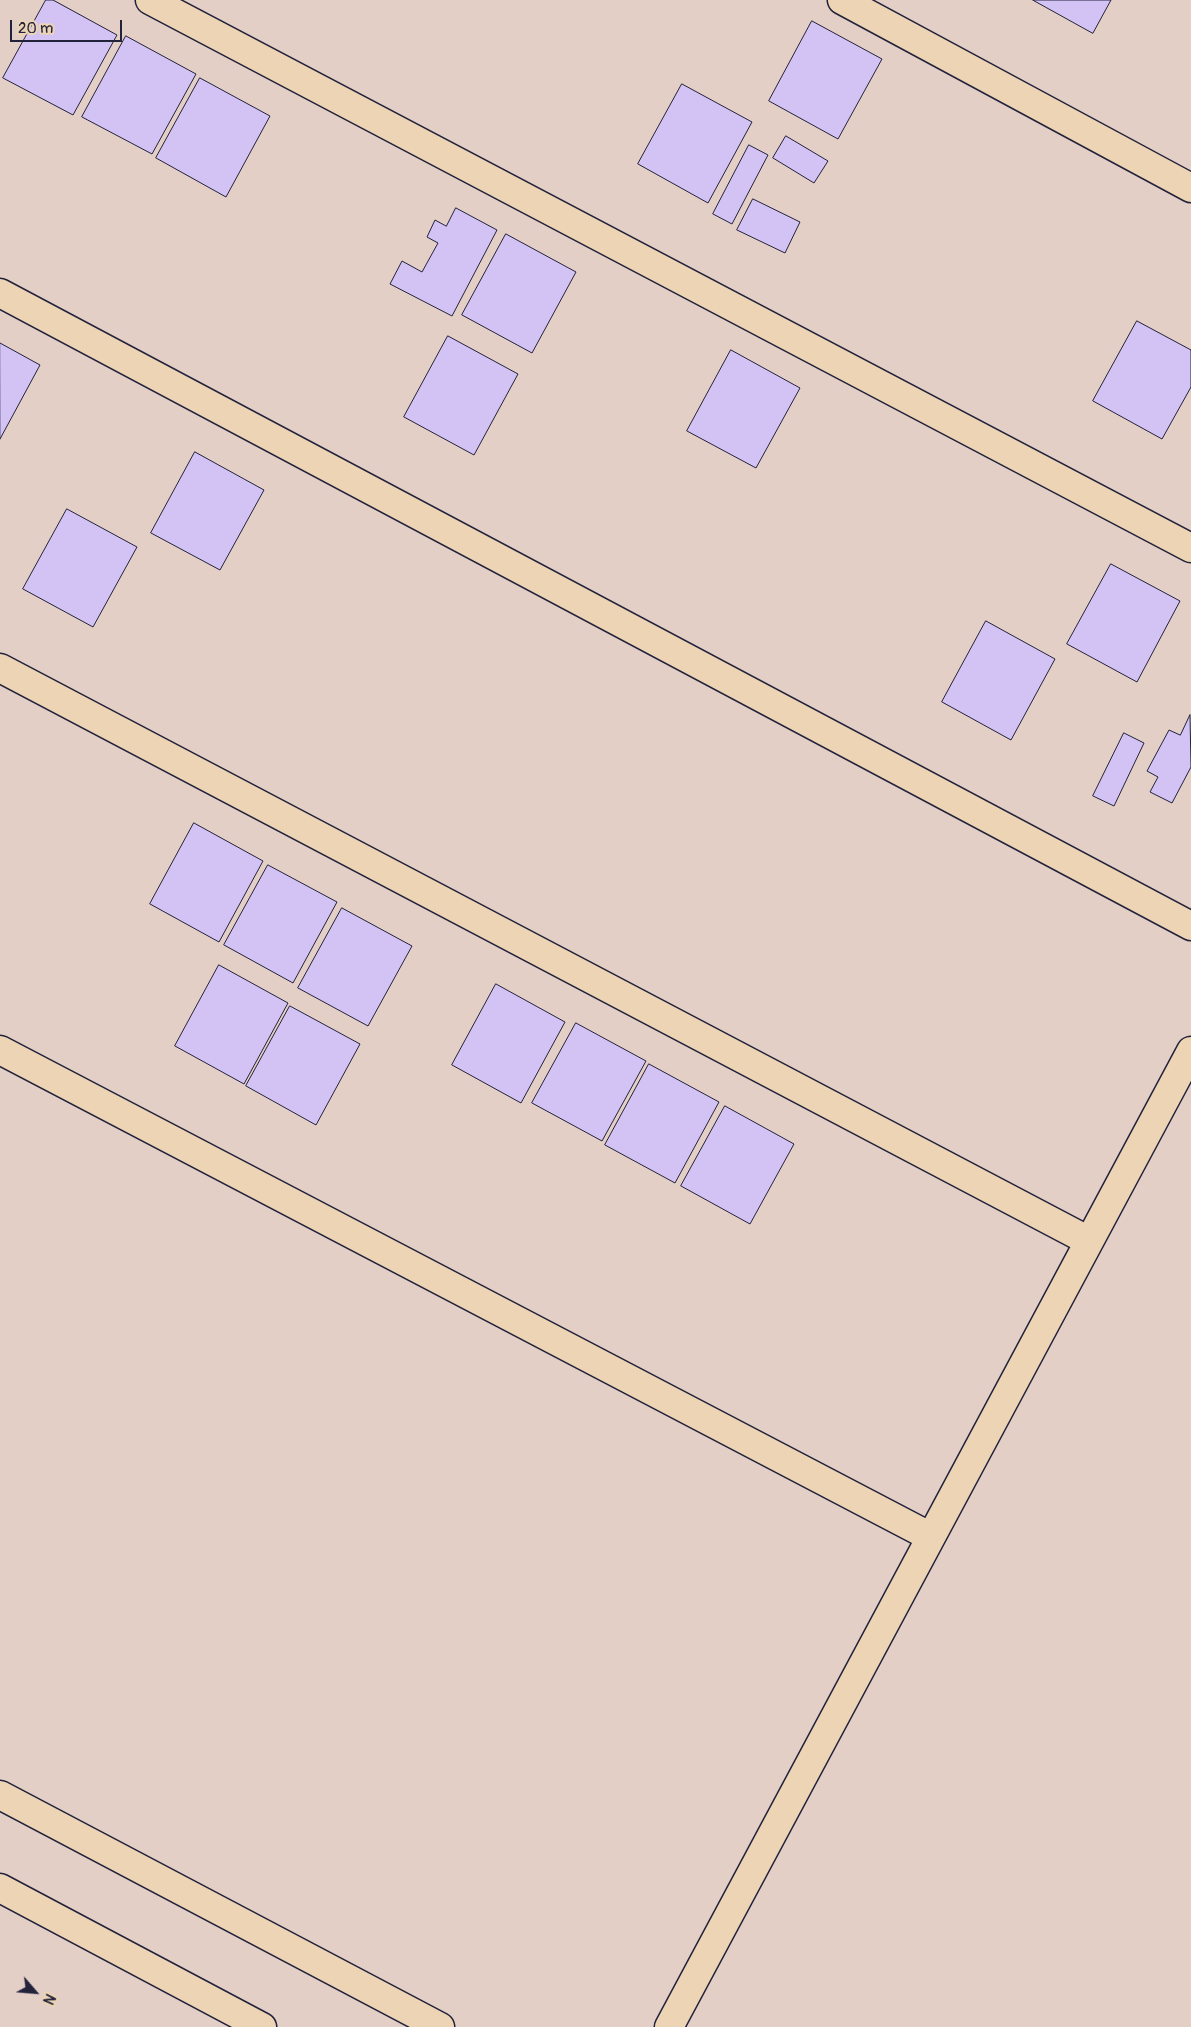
<!DOCTYPE html>
<style>
body{margin:0}
#map{position:relative;width:1191px;height:2027px;overflow:hidden;background:#e4cfc7;font-family:Pangolin,sans-serif}
canvas{display:block}
.north{position:absolute;left:10px;top:1967px;width:50px;height:50px;-webkit-text-stroke:4px #ecd4b4;paint-order:stroke;rotate:117deg;font-size:14px;font-weight:700;line-height:20px;text-align:center;color:#22223b}
.north::after{content:'';display:block;margin:auto;width:18px;height:22px;background:#22223b;clip-path:polygon(50% 0,100% 100%,50% 72%,0 100%)}
.scale{position:absolute;left:10px;top:20px;width:112px;height:22px;box-sizing:border-box;border:2px solid #22223b;border-top:0;padding-left:6px;font-size:15px;line-height:18px;white-space:nowrap;color:#22223b;-webkit-text-stroke:4px #ecd4b4;paint-order:stroke}
</style>
<div id="map">
<canvas width="1191" height="2027"></canvas>
<div class="north">N</div>
<div class="scale">20 m</div>
</div>
<script>
const g = document.querySelector('canvas').getContext('2d');
g.lineJoin = 'round';
function fillPath(path, color) {
  g.fillStyle = color;
  g.fill(path, 'evenodd');
}
function trace(path, color, width, dash) {
  g.strokeStyle = color;
  g.lineWidth = width;
  g.lineCap = dash ? 'butt' : 'round';
  g.setLineDash(dash || []);
  g.stroke(path);
}
const building = new Path2D(`
 M46,0H53L117,35L73,115L3,78Z
 M1033,0H1111L1093,33Z
 M812,21L882,59L838,139L769,101Z
 M126,36L196,74L152,154L82,117Z
 M200,78L270,116L226,197L156,158Z
 M682,84L752,122L708,203L638,164Z
 M786,136L828,161L814,183L773,158Z
 M749,145L768,155L732,224L713,214Z
 M753,199L800,222L785,253L737,230Z
 M456,208L497,230L452,316L390,284L402,261L422,272L438,243L427,237L435,220L446,226Z
 M506,234L576,272L532,353L462,315Z
 M1137,321L1191,350V387L1162,439L1093,401Z
 M448,336L518,374L474,455L404,417Z
 M0,343L40,365L0,439Z
 M731,350L800,388L756,468L687,431Z
 M195,452L264,490L220,570L151,533Z
 M67,509L137,547L93,627L23,589Z
 M1111,564L1180,601L1137,682L1067,644Z
 M986,621L1055,659L1011,740L942,702Z
 M1190,715L1191,767L1172,803L1150,792L1158,777L1147,771L1169,730L1180,735Z
 M1124,733L1144,743L1114,806L1093,796Z
 M194,823L263,861L219,942L150,904Z
 M268,865L337,902L293,983L224,945Z
 M342,908L412,946L368,1026L298,988Z
 M219,965L288,1003L244,1084L175,1046Z
 M496,984L565,1022L521,1103L452,1065Z
 M290,1006L360,1044L316,1125L246,1086Z
 M576,1023L646,1061L602,1141L532,1103Z
 M649,1064L719,1102L675,1183L605,1145Z
 M725,1106L794,1144L750,1224L681,1186Z`);
fillPath(building, '#d3c3f4');
trace(building, '#22223b', 1);
const minor = new Path2D(`
 M150,0L1191,548
 M842,0L1191,188
 M0,293L1191,926
 M0,668L1089,1241
 M0,1050L931,1537
 M669,2027L1191,1051`);
const tertiary = new Path2D(`
 M0,1795L440,2027
 M0,1888L262,2027`);
trace(minor, '#22223b', 31);
trace(tertiary, '#22223b', 31);
trace(minor, '#ecd4b4', 28);
trace(tertiary, '#ecd4b4', 28);
</script>
